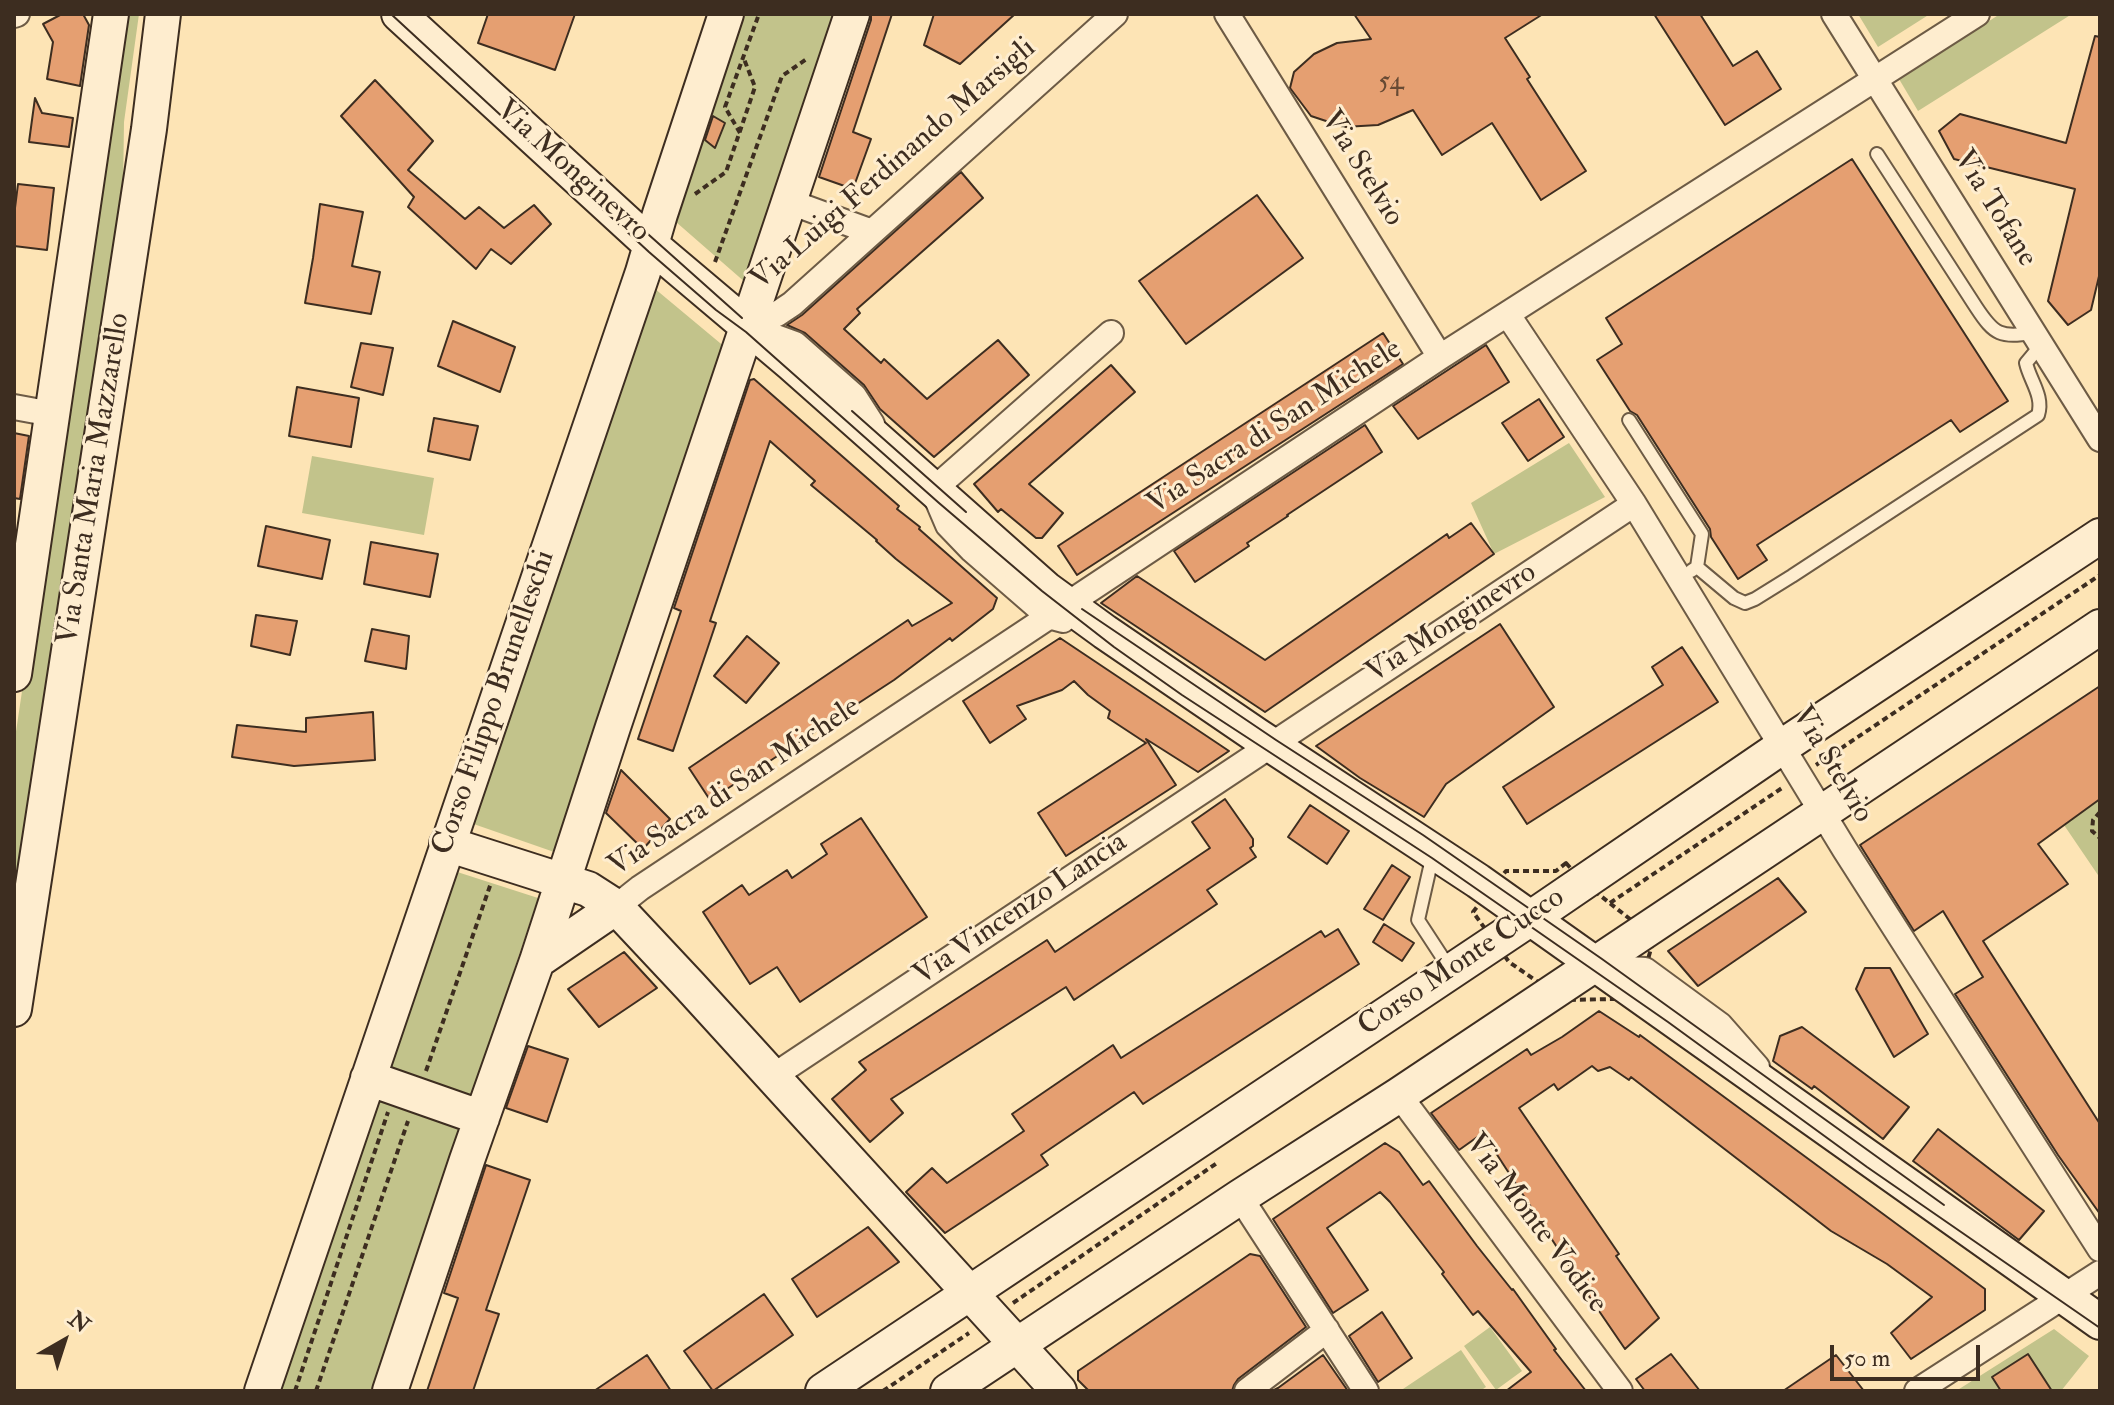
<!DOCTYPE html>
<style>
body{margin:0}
#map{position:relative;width:2114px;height:1405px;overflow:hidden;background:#fde4b5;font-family:"IM FELL Double Pica",serif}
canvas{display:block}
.frame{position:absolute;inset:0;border:16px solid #3d2d20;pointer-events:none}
.north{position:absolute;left:24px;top:1301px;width:80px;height:80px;-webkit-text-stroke:6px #feedcf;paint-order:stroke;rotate:39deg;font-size:22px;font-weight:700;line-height:32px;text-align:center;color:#3d2d20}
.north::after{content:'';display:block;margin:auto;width:28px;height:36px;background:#3d2d20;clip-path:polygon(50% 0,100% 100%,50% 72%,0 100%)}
.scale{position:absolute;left:1830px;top:1345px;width:150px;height:36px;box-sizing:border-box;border:4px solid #3d2d20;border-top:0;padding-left:10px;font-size:24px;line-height:28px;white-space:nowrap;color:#3d2d20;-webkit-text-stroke:6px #feedcf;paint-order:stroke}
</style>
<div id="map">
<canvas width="2114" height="1405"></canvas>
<div class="frame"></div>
<div class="north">N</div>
<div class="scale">50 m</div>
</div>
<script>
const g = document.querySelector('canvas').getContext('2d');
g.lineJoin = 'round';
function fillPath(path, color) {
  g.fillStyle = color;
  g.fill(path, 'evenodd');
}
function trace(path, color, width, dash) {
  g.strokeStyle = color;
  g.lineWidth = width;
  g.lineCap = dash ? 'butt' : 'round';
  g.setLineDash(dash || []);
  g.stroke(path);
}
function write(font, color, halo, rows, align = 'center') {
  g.font = font + ' "IM FELL Double Pica",serif';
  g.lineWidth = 6;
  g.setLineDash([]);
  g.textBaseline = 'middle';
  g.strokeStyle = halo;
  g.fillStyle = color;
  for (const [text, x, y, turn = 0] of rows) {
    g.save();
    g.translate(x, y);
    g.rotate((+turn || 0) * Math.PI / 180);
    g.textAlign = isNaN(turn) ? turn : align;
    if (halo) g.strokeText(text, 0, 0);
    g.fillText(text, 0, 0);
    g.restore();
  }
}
fillPath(new Path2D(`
 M123,14H139L124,122L123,189L14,904V745Z
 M737,14H837L746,283L668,215Z
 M1858,14H1930L1878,47Z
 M2000,14H2072L1918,111L1899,79Z
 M654,288L726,348L557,853L465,821Z
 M1569,443L1605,497L1494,554L1471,503Z
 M312,456L434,478L424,535L302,513Z
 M2100,799V878L2064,825Z
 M448,869L538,898L374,1391H273Z
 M1490,1327L1522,1371L1496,1390L1464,1346Z
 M2054,1329L2089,1356L2061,1391H1956Z
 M1461,1350L1486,1387L1480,1391H1400Z`), '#c2c38b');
const building = new Path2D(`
 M62,14H83L89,25L80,86L47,79L53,42L43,24Z
 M488,14H575L555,70L478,43Z
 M871,14H892L853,132L871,139L853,189L819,177L871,20Z
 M934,14H1015L960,64L924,45Z
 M1354,14H1543L1505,38L1530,77L1527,79L1586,171L1541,200L1492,123L1442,155L1413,110L1378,125L1344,127L1311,116L1290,88L1294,72L1314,54L1337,43L1371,39Z
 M1654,14H1700L1733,66L1757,51L1781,89L1725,125Z
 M2095,36L2100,37V272L2091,310L2068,325L2048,301L2075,189L1954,159L1939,131L1960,114L2066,143Z
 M375,80L433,141L408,170L465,219L479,207L504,228L534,205L551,224L511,264L491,249L476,269L408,207L414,197L341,116Z
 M35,98L42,113L73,118L69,147L29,142Z
 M713,116L725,123L715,148L705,140Z
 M1852,159L2008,401L1960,432L1951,420L1757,545L1767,560L1738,579L1711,537L1710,529L1637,415L1630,411L1597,360L1622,344L1606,318Z
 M961,172L983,198L857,309L860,313L844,329L881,363L884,359L927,399L998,340L1029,375L934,457L880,409L864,385L805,333L787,325L802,315Z
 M18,184L54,188L47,250L14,246V216Z
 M1257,195L1303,258L1186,344L1139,281Z
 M320,204L363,212L352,266L380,272L371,314L305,303L313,258Z
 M453,321L515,347L500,392L438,366Z
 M1383,333L1403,364L1077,575L1058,546Z
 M361,343L393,348L383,395L351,387Z
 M1486,345L1509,382L1418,439L1393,406Z
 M1111,365L1135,392L1029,484L1063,513L1042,538H1036L1001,509L998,512L974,484Z
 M754,379L899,506L897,509L920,527L919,529L997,598L993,609L952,641L950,638L894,680L710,800L689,768L908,620L912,626L952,603L896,559L876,541L877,540L811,485L815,481L770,441L710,621L716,623L673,751L638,739L681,611L674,608L750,380Z
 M297,387L359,398L351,447L289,436Z
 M1539,399L1564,437L1528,461L1502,423Z
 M434,418L478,426L470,460L428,451Z
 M1365,425L1382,452L1287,515L1288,516L1247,543L1249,546L1195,582L1174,551Z
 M14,433L29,436L20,499L14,498Z
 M1471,523L1494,554L1265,712L1101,603L1137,576L1265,660L1447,534L1449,538Z
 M266,526L330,540L322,579L258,566Z
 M371,542L438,554L430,597L364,584Z
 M256,615L297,621L290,655L251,646Z
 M1500,624L1554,707L1446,784L1424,817L1360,778L1316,746Z
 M372,629L409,636L406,669L365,661Z
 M747,636L779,663L746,703L714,676Z
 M1060,638L1229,751L1198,772L1146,739L1176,785L1066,856L1038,813L1146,743L1108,718L1110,711L1088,695L1074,681L1062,690L1017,706L1026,719L990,743L963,701Z
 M1682,647L1718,702L1527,824L1503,787L1663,685L1652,667Z
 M2100,686V799L2038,844L2068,884L1983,941L2100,1124V1214L2058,1155L1955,994L1983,977L1943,911L1914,931L1860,845Z
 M373,712L375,760L294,766L232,757L237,725L306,732V718Z
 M621,770L670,819L643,849L606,813Z
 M1225,799L1253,839V846L1250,848L1256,857L1207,890L1217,904L1074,1000L1066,987L891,1099L903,1113L870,1142L832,1099L866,1070L859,1062L1047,940L1055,952L1210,848L1192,822Z
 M1310,805L1349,831L1327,864L1288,837Z
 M861,818L927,917L800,1002L777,967L750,984L703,912L742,885L749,895L787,870L792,878L827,854L821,844Z
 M1392,865L1410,877L1383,920L1364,909Z
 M1778,878L1806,912L1698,986L1668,951Z
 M1384,924L1414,943L1402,961L1373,942Z
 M1338,929L1359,964L1143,1104L1134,1092L1041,1155L1048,1165L945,1233L906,1192L932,1168L947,1183L1024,1131L1012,1114L1113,1045L1121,1058L1321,931L1325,937Z
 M624,952L657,988L599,1027L568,989Z
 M1865,968H1890L1928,1034L1894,1057L1856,989Z
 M1599,1011L1639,1037L1640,1035L1985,1289V1310L1911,1359L1891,1333L1932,1297L1887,1264L1831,1231L1631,1077L1629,1080L1610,1067L1598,1071L1592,1066L1558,1090L1554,1084L1519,1108L1619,1254L1616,1256L1659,1318L1625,1349L1584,1289L1483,1133L1459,1150L1431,1113L1527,1049L1531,1055L1562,1037Z
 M1802,1027L1909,1107L1883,1139L1814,1086L1812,1089L1773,1061L1780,1036Z
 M528,1046L568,1059L547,1122L506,1108Z
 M1938,1129L2044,1211L2019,1240L1913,1161Z
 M1385,1143L1399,1152L1423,1185L1429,1181L1477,1246L1512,1290L1513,1289L1556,1349L1554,1350L1586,1391H1506L1531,1372L1478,1311L1473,1315L1442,1274L1444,1272L1390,1202L1380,1192L1327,1228L1368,1290L1333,1313L1273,1219Z
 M486,1165L530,1180L486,1310L499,1314L473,1391H427L458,1298L444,1293Z
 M868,1227L899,1262L817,1317L792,1279Z
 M1250,1254L1260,1256L1306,1327L1238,1379L1234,1385L1232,1391H1089L1078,1380V1371Z
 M764,1294L793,1335L713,1391L684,1351Z
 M1382,1312L1412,1358L1378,1382L1349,1336Z
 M1671,1354L1700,1391H1645L1636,1379Z
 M2028,1354L2052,1391H2001L1992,1377Z
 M647,1355L671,1391H594Z
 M1323,1355L1348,1391H1272L1278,1388Z
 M1836,1355L1864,1391H1783Z`);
fillPath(building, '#e59f71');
trace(building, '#3d2d20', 2);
const lane = new Path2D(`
 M1877,154L1976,307C1995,336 2000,337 2034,333
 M1629,420L1702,534L1697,567L1691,571
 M1697,567L1734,598L1745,603L1755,599L1792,576L2038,415C2044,396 2030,381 2026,363L2041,345
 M1433,854L1418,920L1450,969`);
const street = new Path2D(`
 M1227,14L1440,357
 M1834,14L2100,439
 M14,15L17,14
 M790,202L872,232
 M1508,315L1634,504L1845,850L2100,1249
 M748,327L777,314L792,304L1115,14
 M762,332L795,344L854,396L872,424
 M14,407L52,414
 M1063,620L1048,616L972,550L948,525L933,490L1111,333
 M616,907L640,888L1440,357L1977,14
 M1599,965L1613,968L1645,970L1720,1025L1757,1067
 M772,1077L1634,504
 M1399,1095L1620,1391
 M1240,1197L1366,1391
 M1247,1391L1327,1330
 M1917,1391L2100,1273`);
const secondary = new Path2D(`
 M399,14L651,245L792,364L1046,589L1105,632L1256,735L1478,881L2100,1322
 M14,674L111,14
 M447,844L588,889L616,907L690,986L1059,1391
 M537,961L616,907
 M14,1009L149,129L163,14
 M368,1078L482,1118
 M262,1391L643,272L660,214L726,14
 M390,1391L467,1160L537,961L613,727L852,14
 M823,1391L1537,914L1783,746L2100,536
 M948,1391L1240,1197L1399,1095L2100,627`);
trace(lane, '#6d5b45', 16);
trace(street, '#6d5b45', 28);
trace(secondary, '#3d2d20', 38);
trace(new Path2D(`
 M740,133L725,107L759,14
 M695,194L726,172L755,87L744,59
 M715,262L782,76L808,58
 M1816,765L2100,575
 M2100,812L2093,820L2092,831L2100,838
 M1566,863L1583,882L1654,938L1645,970L1615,999L1564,1000L1509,962L1473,912L1506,871H1556Z
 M1610,903L1782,788
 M426,1071L491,883
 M1013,1303L1217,1163
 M295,1391L388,1112
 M316,1391L408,1121
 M883,1391L969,1333`), '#3d2d20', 4, [6, 4]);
trace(lane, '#feedcf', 12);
trace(street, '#feedcf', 24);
trace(secondary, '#feedcf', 34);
trace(new Path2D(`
 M391,14L649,252L716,310L746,332L939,503L1042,591L1114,647L1182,695L1432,858L1668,1022L1867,1167L2100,1328
 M593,185L742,318
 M852,411L966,512
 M1082,609L1276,740L1423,835L1602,959L1944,1205`), '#3d2d20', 2);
write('26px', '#674a34', null, [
 ["54",1391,83]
]);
write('30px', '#3d2d20', '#feedcf', [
 ["Via Luigi Ferdinando Marsigli",894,165,-41],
 ["Via Stelvio",1361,169,58],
 ["Via Monginevro",572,172,42],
 ["Via Tofane",1994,209,58],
 ["Via Sacra di San Michele",1275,428,-33],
 ["Via Santa Maria Mazzarello",95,479,-81],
 ["Via Monginevro",1452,624,-33],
 ["Corso Filippo Brunelleschi",495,703,-71],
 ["Via Stelvio",1831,765,59],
 ["Via Sacra di San Michele",735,788,-34],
 ["Via Vincenzo Lancia",1021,910,-34],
 ["Corso Monte Cucco",1462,963,-34],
 ["Via Monte Vodice",1535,1224,53]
]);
</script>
